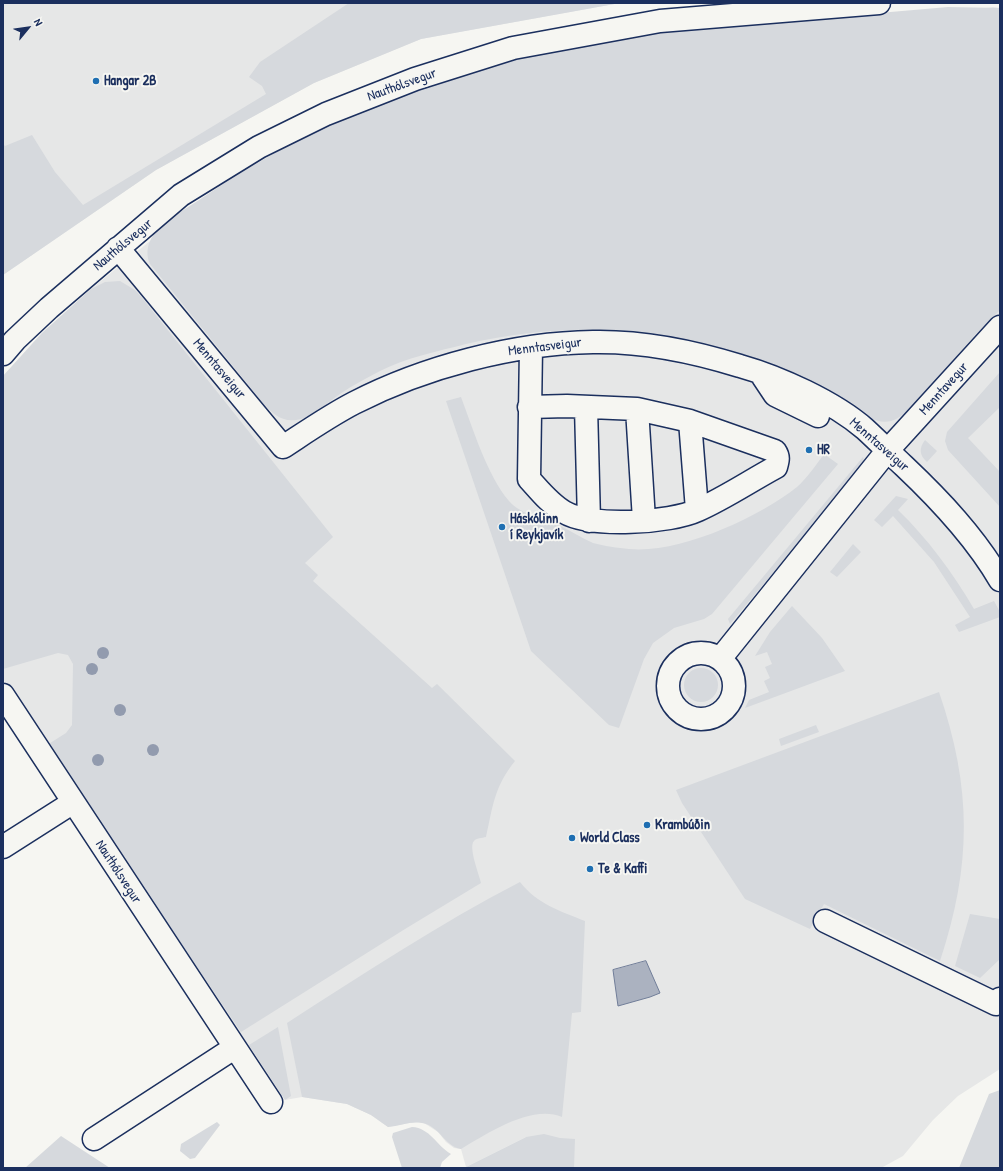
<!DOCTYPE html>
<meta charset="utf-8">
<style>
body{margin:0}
#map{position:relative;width:1003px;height:1171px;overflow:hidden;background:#f6f6f2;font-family:"Patrick Hand",sans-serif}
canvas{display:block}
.frame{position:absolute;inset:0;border:4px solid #1b2f5e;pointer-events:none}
.north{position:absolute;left:8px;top:8px;width:40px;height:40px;-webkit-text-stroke:3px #f6f6f2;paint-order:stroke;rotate:61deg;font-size:11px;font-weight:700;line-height:16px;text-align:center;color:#1b2f5e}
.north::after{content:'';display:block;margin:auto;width:14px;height:18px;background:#1b2f5e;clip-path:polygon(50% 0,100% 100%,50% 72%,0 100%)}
</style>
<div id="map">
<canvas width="1003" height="1171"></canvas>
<div class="frame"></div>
<div class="north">N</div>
</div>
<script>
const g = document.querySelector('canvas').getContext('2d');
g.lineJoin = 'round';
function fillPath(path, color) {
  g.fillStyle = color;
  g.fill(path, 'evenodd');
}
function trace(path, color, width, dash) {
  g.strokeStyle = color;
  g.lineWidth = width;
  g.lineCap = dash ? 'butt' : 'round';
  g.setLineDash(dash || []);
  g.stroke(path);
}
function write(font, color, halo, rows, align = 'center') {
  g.font = font + ' "Patrick Hand",sans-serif';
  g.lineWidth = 4;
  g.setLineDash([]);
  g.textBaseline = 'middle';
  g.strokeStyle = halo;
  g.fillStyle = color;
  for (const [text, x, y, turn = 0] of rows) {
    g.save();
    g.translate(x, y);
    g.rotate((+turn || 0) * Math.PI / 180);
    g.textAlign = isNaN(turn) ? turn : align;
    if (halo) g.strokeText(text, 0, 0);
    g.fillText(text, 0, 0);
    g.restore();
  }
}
fillPath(new Path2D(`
 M3,3H620L421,39L314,83L156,170L3,275Z
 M993,7L1000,8V1069L958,1096L933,1120L903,1156L881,1168H559L526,1137L466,1167L461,1149L454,1148L446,1142L438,1132L424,1123L415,1122L388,1127L371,1115L347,1104L302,1097L285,1100L3,679V376L42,333L91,289L150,241L154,233L220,186L281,151L335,123L432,84Z`), '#e6e7e7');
fillPath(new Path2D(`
 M349,3H620L421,39L314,83L156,170L3,275V144L5,146L32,135L55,172L83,205L266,94L262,86L249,77L260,62Z
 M948,7L1000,8V310L975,335L911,408C895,422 887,426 867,417C835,401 805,381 772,367C678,325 566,320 466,344C439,351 405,358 380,371C367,378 353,385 340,394C327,403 312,418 296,420C281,422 272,413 263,403L150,264C137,232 181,213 202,198C330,110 485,56 638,35C668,31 699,29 730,26C803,20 875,13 948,7Z
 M120,281L135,290L143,299L333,537L305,563L318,575L313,581L432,688L437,684L515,761C494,787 493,806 486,837C482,838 476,838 474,841C468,847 479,874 481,883L405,929L241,1032L47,745L66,733L72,725L73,664L68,655L58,653L3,669V376L42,333L91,289L105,282Z
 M1000,372V407L968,438L1000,472V507L948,450L945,441L947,432Z
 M461,397C473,429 487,475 509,501C521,515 542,517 558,525C570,530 581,538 593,543C604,546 618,548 629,549C679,554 758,518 797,487C807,478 816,465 824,454L838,464L712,614L704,619L674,628L653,643L644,659L619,728L609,725L531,651L446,401Z
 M925,440L937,451L927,462C919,455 919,448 925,440Z
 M863,457L866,465L836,498L730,624L728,619Z
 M896,496L908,499L898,510C928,539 953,573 974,609L994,601L1000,612V617L959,632L955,625L970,617L934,562L893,516L882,527L874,520Z
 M853,544L861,552L837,577L830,572Z
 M792,606L822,638L845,671L745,708L749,700L769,692L764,681L770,678L765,667L772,664L767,652L755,656L770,632Z
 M684 685a17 17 0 1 1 34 0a17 17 0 1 1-34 0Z
 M939,692C972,788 972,865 940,961L824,904L810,929L745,899L682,803L676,790Z
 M816,725L819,732L781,746L779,739Z
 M520,882C537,904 560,911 585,921L581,1012L572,1013L562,1117C531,1104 487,1134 461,1149C444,1146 440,1126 422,1123C410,1121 400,1126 388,1127L371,1115L347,1104L302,1097L287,1023C363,974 439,924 520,882Z
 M970,914L1000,919V959L980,978L955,966Z
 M278,1027L291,1096L285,1100L249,1045Z
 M1000,1090V1168H959L989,1094Z
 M217,1122L220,1125L195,1158L190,1159L180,1151L181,1144Z
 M412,1127C430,1128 436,1145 451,1154L442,1162L440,1168H402L392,1137L393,1133Z
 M544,1134L560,1138L575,1139L574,1168H464L526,1137Z
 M61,1136L110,1168H25Z`), '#d6d9dd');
const water = new Path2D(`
 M646,961L660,993L650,997L618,1006L613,970Z`);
fillPath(water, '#abb2c0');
trace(water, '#717e99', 1);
const minor = new Path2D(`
 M118,248L283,447C306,432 329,416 354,403C424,367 514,343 593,342C642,341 692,351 740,366C779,377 834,402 865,429C878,441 891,454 904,466C940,500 975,537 1000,580
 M3,354L15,340L49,308L181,195L259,147L326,114L415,79L513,48L660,21L879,3
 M763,377L775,395L818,416
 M529,407L567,406L637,409L690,421L775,451C779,457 778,460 776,467C750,481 725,498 698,510C670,523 591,528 564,512C550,504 540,491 529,479L531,347
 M586,407L589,521
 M637,409L644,520
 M690,421L697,510
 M668 686a33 33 0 1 1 66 0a33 33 0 1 1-66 0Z
 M720,659L887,451L1000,327
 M3,695L271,1102
 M3,847L72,803
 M825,921L996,1004L1000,999
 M94,1139L234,1048`);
trace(minor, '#1b2f5e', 25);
trace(minor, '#f6f6f2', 22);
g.fillStyle = '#929bae';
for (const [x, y] of [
 [103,653],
 [92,669],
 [120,710],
 [153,750],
 [98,760]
]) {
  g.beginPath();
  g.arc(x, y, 6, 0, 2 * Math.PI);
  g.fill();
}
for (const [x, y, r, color] of [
 [96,81,4,"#1f6fb2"],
 [809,450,4,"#1f6fb2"],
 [502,527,4,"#1f6fb2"],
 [647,825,4,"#1f6fb2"],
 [572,838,4,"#1f6fb2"],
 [590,869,4,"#1f6fb2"]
]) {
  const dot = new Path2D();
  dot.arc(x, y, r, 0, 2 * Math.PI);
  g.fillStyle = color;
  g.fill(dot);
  trace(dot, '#f6f6f2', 1.5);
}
write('bold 14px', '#1b2f5e', '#f6f6f2', [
 ["Hangar 2B",104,81],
 ["HR",817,450],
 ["Háskólinn",510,519],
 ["í Reykjavík",510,535],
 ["Krambúðin",655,825],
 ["World Class",580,838],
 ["Te & Kaffi",598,869]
], 'left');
write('14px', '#1b2f5e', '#f6f6f2', [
 ["Nauthólsvegur",402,85,-20],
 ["Nauthólsvegur",123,245,-40],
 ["Menntasveigur",545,347,-7],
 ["Menntasveigur",219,369,50],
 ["Menntavegur",944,389,-48],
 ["Menntasveigur",879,445,41],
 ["Nauthólsvegur",118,872,57]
]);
</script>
